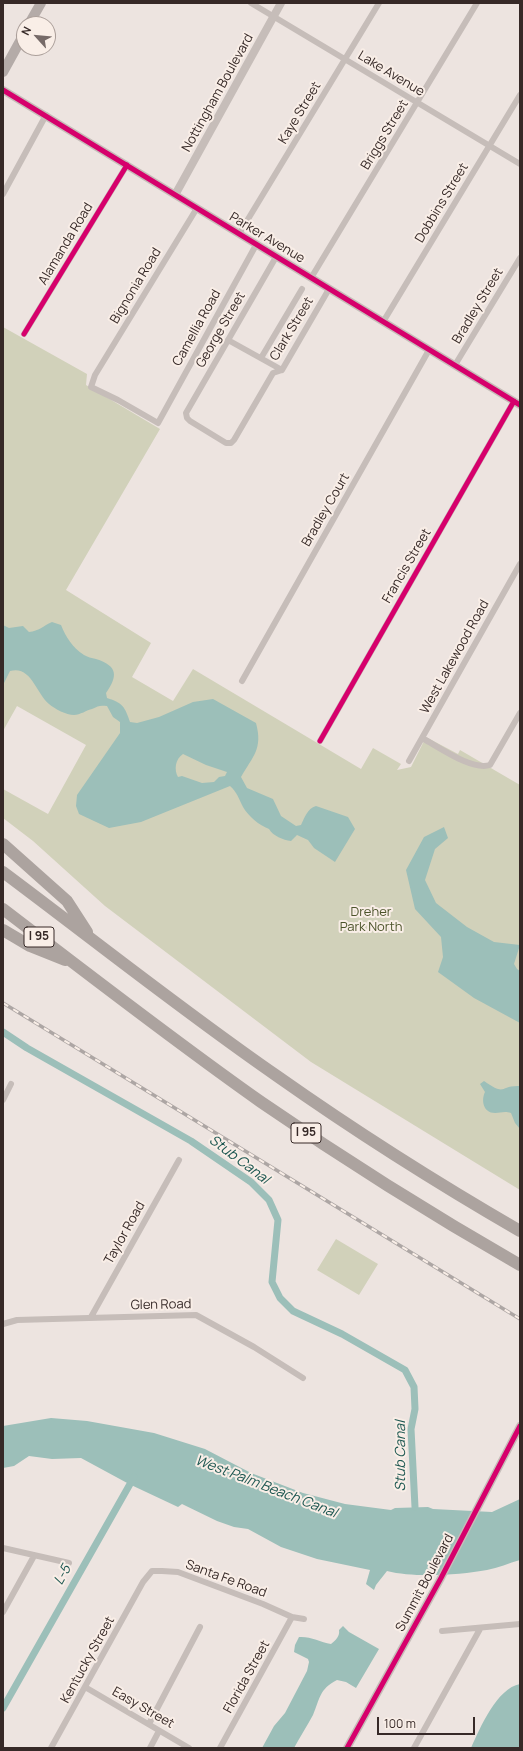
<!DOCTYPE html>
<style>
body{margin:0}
#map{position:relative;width:523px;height:1751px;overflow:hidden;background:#ede4e0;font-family:Manrope,sans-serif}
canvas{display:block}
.frame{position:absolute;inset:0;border:4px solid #362927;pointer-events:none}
.north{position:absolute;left:16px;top:16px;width:40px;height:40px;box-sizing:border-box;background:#f9eee7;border:1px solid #ab9f9a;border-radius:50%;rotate:297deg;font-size:11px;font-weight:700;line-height:16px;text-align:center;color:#362927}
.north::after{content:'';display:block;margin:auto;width:14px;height:18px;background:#766a68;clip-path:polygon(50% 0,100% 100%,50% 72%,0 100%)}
.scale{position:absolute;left:377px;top:1717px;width:98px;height:18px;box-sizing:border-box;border:2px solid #362927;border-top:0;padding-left:5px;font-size:12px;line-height:14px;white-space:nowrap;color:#362927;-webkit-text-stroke:3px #f9eee7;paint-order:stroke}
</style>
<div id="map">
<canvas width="523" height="1751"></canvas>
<div class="frame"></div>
<div class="north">N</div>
<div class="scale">100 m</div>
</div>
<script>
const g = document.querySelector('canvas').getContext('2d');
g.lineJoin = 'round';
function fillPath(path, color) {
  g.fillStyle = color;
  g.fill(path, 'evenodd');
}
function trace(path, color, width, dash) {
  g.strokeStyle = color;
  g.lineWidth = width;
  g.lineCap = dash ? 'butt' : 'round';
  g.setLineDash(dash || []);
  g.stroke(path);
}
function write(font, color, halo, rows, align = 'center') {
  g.font = font + ' Manrope,sans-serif';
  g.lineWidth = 4;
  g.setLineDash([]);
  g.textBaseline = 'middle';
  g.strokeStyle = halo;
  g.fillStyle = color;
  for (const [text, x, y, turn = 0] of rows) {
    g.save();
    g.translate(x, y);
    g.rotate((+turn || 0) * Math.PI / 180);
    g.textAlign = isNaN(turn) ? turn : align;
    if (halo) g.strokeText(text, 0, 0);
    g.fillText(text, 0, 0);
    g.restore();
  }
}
fillPath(new Path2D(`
 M3,327L87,374L86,385L160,429L66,590L151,643L132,677L173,701L193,669L361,769L373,748L401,764L397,770L411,767L426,737L458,754L460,750L520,785V1190L311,1062L105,906L33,841L42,824L33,841L3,818V789L48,814L86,745L17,706L3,731Z
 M336,1239L378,1264L359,1295L317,1270Z`), '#d1d1ba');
fillPath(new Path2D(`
 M52,622L61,625C66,637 72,647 84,655C87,657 92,658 96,659C118,666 118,676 106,693L107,698C123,703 125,707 130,722L137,723L159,717L193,702L213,699L256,723C263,749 253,756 241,777L247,788L273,799L281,816L296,826L301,825C305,817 307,809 316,806L348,817L355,829L335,862L314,848L308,840L297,835L291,841C283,840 273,836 269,829C259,825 249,817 243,807C239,799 237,792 230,786L141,822L109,828L79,814L76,806L77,795L120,733V722L113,717L107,706C100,705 98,706 92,709C87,710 80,715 74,715C66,715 55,709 49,704C36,693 31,665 10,671L3,685V625L9,628L23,626L29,632C39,631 43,626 52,622ZM183,754L206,765L227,772L225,776L219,777L214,782L202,783L182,776L178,777C174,770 175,759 183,754Z
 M444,827L448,838L435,849L425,880L436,903L467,927L494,942L520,945L514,964L517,969L520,971V1023L474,998L438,972L443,957L441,937L415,909L406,870L424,837Z
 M484,1081C507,1097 499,1085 520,1086V1129L515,1123L511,1113C504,1111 501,1113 495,1113C483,1113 481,1100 485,1092L480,1084Z
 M51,1418L87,1421L154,1433L205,1449L251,1473L303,1493L345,1504L391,1510L395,1508L428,1507L433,1509L492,1512L520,1499V1560C509,1563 498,1568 487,1570C459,1575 414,1578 387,1571L376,1585L374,1590L366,1584L370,1570L317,1559L281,1547L248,1529L234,1527L217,1521L182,1504L178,1507L129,1484L81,1458L52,1459L29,1456L14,1466L3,1468V1426Z
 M343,1626L349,1632L379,1649L356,1688L346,1682L337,1680C319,1689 320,1699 313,1715C307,1726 300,1737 294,1748H262L274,1726L285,1713L307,1671L309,1662L308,1659L294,1652L295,1645L299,1637C310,1636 320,1642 331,1644C336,1640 340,1636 339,1630Z
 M520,1684V1748H471C480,1728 497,1688 520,1684Z`), '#9cbfb9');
trace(new Path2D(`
 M3,1032L27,1048L191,1141L251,1182L269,1200L278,1220L272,1282L280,1298L293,1311L342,1334L405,1370L414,1387L415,1409L411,1429L415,1507
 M3,1708L134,1477`), '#9cbfb9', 7);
trace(new Path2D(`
 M251,3L520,164
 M3,194L46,115
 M197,208L95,375L91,387L118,400L158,423L256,245
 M239,234L379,3
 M276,257L186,413L187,418L190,421L226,443H231L234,440L273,373L282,370L329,289
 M311,278L477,3
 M383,322L520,95
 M24,334L127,165
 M228,340L282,370
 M261,358L302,289
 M455,365L520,258
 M242,681L429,350
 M422,738C439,747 472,771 490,765L520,713
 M320,741L514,401
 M409,761L520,564
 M3,1100L11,1084
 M91,1317L179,1160
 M3,1324L17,1320L196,1315L254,1347L303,1378
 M3,1548L69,1563
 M3,1612L34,1556
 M442,1631L520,1624
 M85,1687L189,1748
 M149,1724L200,1627
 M51,1748L143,1582L152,1571H162L178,1572L263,1604L292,1617L304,1619
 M150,1748L159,1731
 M220,1748L292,1617
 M414,1748L480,1629`), '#c6bdb9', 6);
trace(new Path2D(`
 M3,90L520,405
 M175,195L281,3
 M347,1748L441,1578L520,1426`), '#c6bdb9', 8);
trace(new Path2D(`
 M29,24L41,3
 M3,72L24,34`), '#b4aba8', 10);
trace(new Path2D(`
 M3,844L67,901L87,932
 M3,872C94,940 183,1011 277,1076C355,1131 437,1183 520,1231
 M3,909C88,974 173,1040 261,1102C345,1160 431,1214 520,1265
 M3,930L30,946L65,960`), '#aca39f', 12);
const rail = new Path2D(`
 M3,1003L520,1319`);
trace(rail, '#ada6a4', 3.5);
trace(rail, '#f9eee7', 2, [6]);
trace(new Path2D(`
 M3,90L520,405
 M24,334L127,165
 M320,741L514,401
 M347,1748L441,1578L520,1426`), '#d6006c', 5);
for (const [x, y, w] of [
 [39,937,30],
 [306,1133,30]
]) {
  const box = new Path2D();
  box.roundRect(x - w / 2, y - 10, w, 20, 3);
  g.fillStyle = '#f9eee7';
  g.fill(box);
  trace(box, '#362927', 1);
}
write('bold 12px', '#362927', null, [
 ["I 95",39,937],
 ["I 95",306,1133]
]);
write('13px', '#362927', '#f9eee7', [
 ["Lake Avenue",391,74,31],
 ["Nottingham Boulevard",218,93,-61],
 ["Kaye Street",300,113,-59],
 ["Briggs Street",385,135,-59],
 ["Dobbins Street",442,203,-59],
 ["Parker Avenue",267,238,31],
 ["Alamanda Road",66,244,-59],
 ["Bignonia Road",136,286,-59],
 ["Bradley Street",478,306,-59],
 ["Camellia Road",197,328,-61],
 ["Clark Street",292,329,-59],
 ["George Street",221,330,-60],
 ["Bradley Court",326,510,-60],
 ["Francis Street",407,566,-60],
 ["West Lakewood Road",455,657,-61],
 ["Taylor Road",125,1233,-61],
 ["Glen Road",161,1305,-1],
 ["Santa Fe Road",226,1579,20],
 ["Summit Boulevard",425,1583,-62],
 ["Kentucky Street",88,1660,-61],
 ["Florida Street",247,1677,-61],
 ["Easy Street",143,1708,30]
]);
write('13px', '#4c542b', '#f9eee7', [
 ["Dreher",371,912],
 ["Park North",371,927]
]);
write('italic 14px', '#1d5751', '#f9eee7', [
 ["Stub Canal",239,1160,37],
 ["Stub Canal",401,1456,-90],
 ["West Palm Beach Canal",266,1487,21],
 ["L-5",63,1575,-61]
]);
</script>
